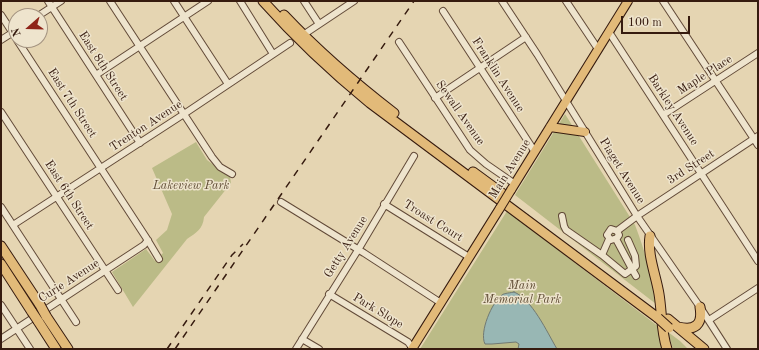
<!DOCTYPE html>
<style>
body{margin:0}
#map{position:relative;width:759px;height:350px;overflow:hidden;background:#e5d5b2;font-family:"Old Standard TT",serif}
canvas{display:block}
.frame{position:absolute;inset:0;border:2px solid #361b0f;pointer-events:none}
.north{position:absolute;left:8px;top:8px;width:40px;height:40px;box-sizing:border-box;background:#eee4cd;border:1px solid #a49481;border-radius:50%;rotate:250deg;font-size:11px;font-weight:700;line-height:16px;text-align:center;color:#361b0f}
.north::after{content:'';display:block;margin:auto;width:14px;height:18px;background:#8f2418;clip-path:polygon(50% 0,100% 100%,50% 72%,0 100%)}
.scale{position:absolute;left:621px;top:16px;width:69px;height:18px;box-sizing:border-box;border:2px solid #361b0f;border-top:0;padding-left:5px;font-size:12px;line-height:14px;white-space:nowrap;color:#361b0f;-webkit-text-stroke:3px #eee4cd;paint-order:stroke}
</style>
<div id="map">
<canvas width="759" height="350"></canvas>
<div class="frame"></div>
<div class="north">N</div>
<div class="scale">100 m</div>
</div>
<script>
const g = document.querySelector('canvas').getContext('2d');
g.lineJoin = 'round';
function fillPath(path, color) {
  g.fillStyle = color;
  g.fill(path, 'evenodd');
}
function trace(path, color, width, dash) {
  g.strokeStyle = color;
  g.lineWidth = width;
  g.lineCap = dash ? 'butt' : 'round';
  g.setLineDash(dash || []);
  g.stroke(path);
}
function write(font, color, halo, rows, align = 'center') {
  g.font = font + ' "Old Standard TT",serif';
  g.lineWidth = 3;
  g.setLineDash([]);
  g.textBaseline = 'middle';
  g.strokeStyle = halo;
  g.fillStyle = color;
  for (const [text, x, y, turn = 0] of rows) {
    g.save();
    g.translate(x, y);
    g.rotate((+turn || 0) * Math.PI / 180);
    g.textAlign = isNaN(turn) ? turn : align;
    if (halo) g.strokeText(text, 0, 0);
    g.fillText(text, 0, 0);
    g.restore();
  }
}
fillPath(new Path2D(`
 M565,114L635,225C645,251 652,277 656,304L515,195Z
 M196,142L207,160L230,177L231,183L204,217C203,229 196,233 187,239L133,307L112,272L146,249L155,261L163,253L156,240L167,230L172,214L152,168Z
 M507,211L659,327L663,349H420Z
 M668,332L680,341L688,349H673Z`), '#bbbb87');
const water = new Path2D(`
 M514,292C532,299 547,332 557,349H518L519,344L516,342L492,344H485C479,332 492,302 502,295C504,293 511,293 514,292Z`);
fillPath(water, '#98b7b4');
trace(water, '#717972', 1);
const minor = new Path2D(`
 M48,1L140,143
 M110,1L212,157L220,167L232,174
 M174,1L228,84
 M240,1L273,54
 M304,1L319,24
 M502,1L537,54L637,216L700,307L727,349
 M566,1L598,49
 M663,1L758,145
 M443,11L535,152
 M1,15L16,38
 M38,16L61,1
 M609,32L758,261
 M303,35L354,1
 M1,40L15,31
 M17,40L147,239L159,259
 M399,42L470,150L486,164L515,184
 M96,75L208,1
 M435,98L526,37
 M1,112L118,290
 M663,115L758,53
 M281,202L364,253L441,303
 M384,204L469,257
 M1,207L76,322
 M562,216L564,226L566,230L602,255L609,239
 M13,225L184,114L290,43
 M617,231L619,235L617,238L611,240L607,235L611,229L617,231L637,216L758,136
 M628,240L635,256L636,266L632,269L636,276
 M602,255L625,274L632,269L616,239
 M329,294L408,342L413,349
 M1,305L30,349
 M709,320L758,288
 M1,339L144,245L148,240
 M302,339L319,349
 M296,349L358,250L414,156`);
const major = new Path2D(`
 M550,127L585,132
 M511,190L628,1
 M412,349L500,208`);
const highway = new Path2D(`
 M263,1C296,38 331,71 370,103L658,318
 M284,15C318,51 355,83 394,113
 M473,172L503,194
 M650,236C647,255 656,275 659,294C662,312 661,331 667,349
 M1,246L40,305
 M1,264L32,312
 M46,316L68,349
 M668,319L704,349
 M38,321L56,349
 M678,327C695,331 703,325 700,307`);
trace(minor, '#624a38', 8);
trace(major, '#361b0f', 10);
trace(highway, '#361b0f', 11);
trace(minor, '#eee4cd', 6);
trace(major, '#e2ba79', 8);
trace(highway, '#e2ba79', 9);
trace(new Path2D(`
 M167,349L232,255L243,244
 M175,349L414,1`), '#361b0f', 1.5, [7, 7]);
const majorBridge = new Path2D(`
 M500,208L511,190`);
const highwayBridge = new Path2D(`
 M40,305L46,316
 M32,312L38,321
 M658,318L669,328`);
trace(majorBridge, '#361b0f', 10, []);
trace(highwayBridge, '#361b0f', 11, []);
trace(majorBridge, '#e2ba79', 8);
trace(highwayBridge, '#e2ba79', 9);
write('12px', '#361b0f', '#eee4cd', [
 ["East 8th Street",103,66,57],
 ["Franklin Avenue",498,75,57],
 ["Maple Place",705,75,-33],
 ["East 7th Street",72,103,57],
 ["Barkley Avenue",673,110,57],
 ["Sewall Avenue",460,113,55],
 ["Trenton Avenue",146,126,-33],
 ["3rd Street",691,167,-33],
 ["Main Avenue",510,169,-58],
 ["Piaget Avenue",622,171,58],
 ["East 6th Street",69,195,57],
 ["Troast Court",433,221,32],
 ["Getty Avenue",346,247,-58],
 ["Curie Avenue",69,281,-33],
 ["Park Slope",378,311,31]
]);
write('italic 12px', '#5e4b33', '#eee4cd', [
 ["Lakeview Park",191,186],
 ["Main",522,286],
 ["Memorial Park",522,300]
]);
</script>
